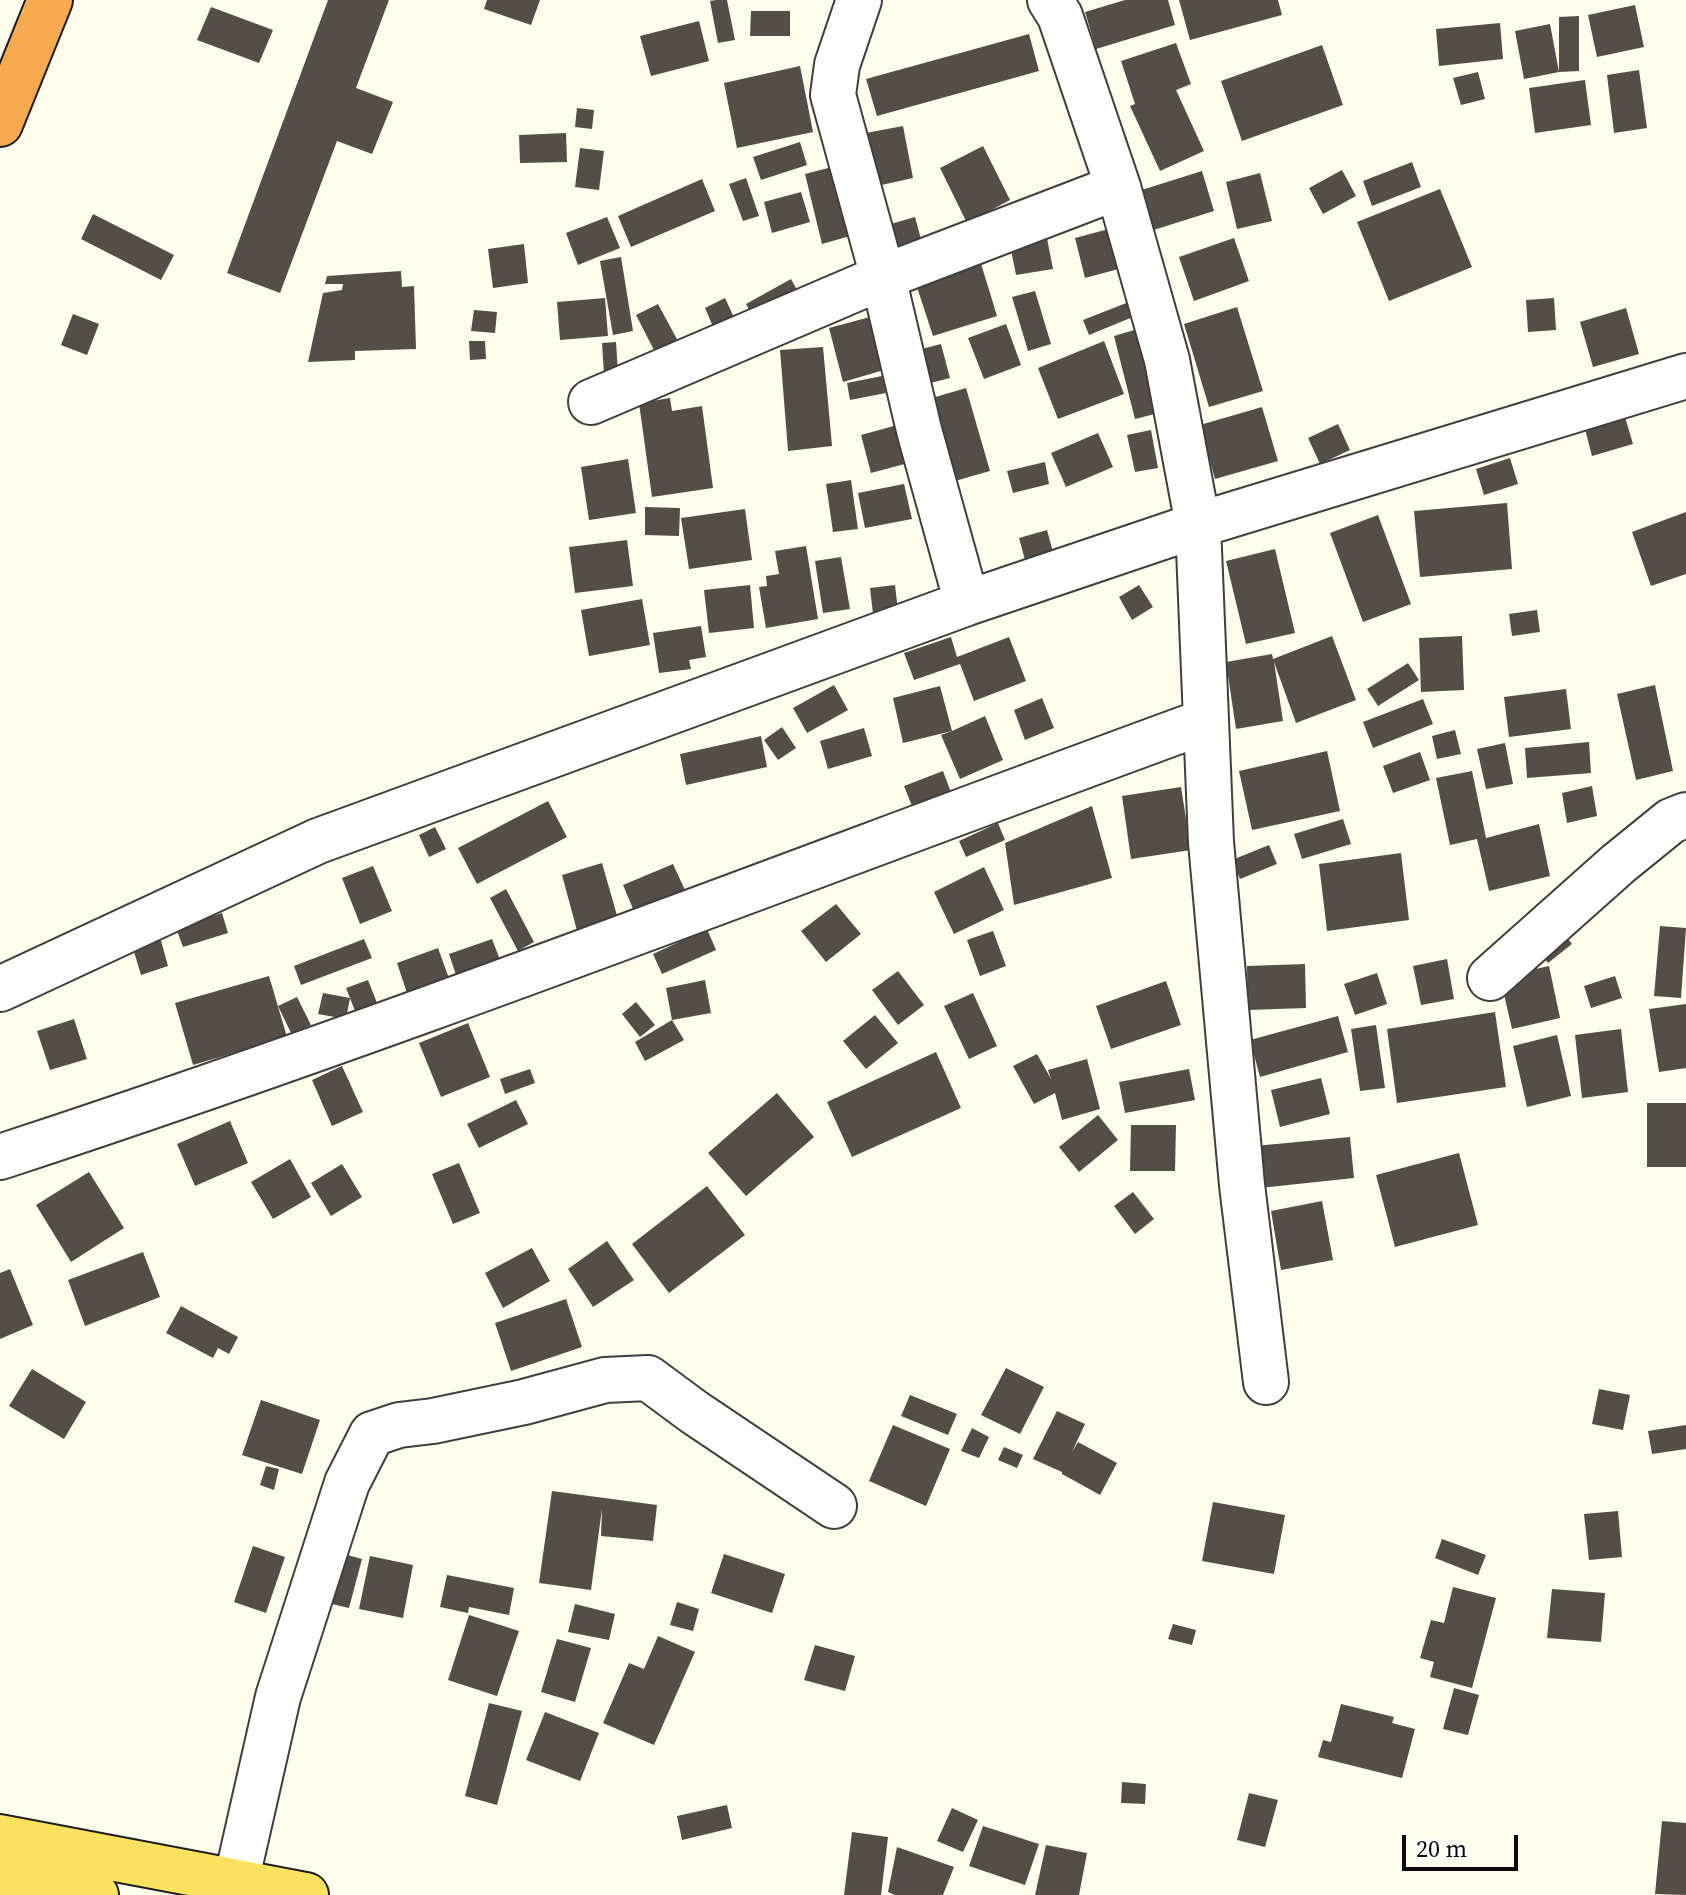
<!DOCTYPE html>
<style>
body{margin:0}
#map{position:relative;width:1686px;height:1895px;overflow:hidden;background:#fffdeb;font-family:"Source Serif 4",serif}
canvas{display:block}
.scale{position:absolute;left:1402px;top:1835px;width:116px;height:36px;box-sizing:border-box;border:4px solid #0c0c0c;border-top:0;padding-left:10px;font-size:24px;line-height:28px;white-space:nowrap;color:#0c0c0c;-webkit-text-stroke:6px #fff;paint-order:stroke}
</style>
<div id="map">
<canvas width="1686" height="1895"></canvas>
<div class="scale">20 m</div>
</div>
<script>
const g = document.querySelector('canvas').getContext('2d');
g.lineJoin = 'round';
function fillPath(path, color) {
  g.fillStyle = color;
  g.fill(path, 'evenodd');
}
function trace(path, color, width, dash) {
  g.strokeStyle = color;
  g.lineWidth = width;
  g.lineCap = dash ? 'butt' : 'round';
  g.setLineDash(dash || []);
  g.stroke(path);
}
fillPath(new Path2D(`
 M328,0H389L356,88L393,102L372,154L337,141L280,293L227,273Z
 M487,0H540L531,25L484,9Z
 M716,0H727L735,40L718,43L710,1Z
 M1125,0H1168L1175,25L1096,49L1085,12Z
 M1179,0H1278L1282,15L1190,40Z
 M1635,5L1644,47L1597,57L1588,15Z
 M211,7L273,30L259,63L197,40Z
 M751,11H790V36H750Z
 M1579,16V71L1559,72V17Z
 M699,21L709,61L651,76L640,36Z
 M1500,23L1503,59L1439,66L1436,29Z
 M1550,24L1559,72L1524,79L1515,31Z
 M1029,34L1039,71L877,116L866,79Z
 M1176,43L1191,84L1176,90L1204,151L1160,171L1130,106L1135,104L1121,61Z
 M1322,45L1343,105L1242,141L1221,81Z
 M800,66L813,132L737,148L724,83Z
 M1639,70L1647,128L1614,133L1607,75Z
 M1478,72L1485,99L1461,105L1453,78Z
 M1585,80L1591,125L1535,133L1529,88Z
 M577,108L594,110L592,129L575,127Z
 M903,126L913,178L877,186L866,133Z
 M566,133L567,162L520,163L519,135Z
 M800,142L807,165L761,180L753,157Z
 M983,146L1010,200L967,223L940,168Z
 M580,148L604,151L599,190L575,187Z
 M1412,162L1421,187L1372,206L1363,181Z
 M840,165L857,234L822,244L805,174Z
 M1342,170L1356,196L1323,214L1309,188Z
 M1202,171L1214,211L1144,233L1132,193Z
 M1260,173L1272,221L1237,229L1226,182Z
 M746,178L759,216L743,221L729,184Z
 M702,179L715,211L631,247L618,216Z
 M1440,189L1472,267L1389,301L1357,222Z
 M801,192L810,222L772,233L764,202Z
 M93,214L174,255L161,280L81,239Z
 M607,217L620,248L578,265L566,233Z
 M915,217L922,243L892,252L884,226Z
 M1116,227L1126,267L1085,278L1075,238Z
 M1046,233L1053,269L1016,275L1009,240Z
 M1234,238L1249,281L1194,301L1179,257Z
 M524,244L528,283L493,288L488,249Z
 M621,257L633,331L613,335L600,261Z
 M979,257L997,316L933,336L914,278Z
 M401,271L402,287L414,286L416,349L355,351V360L308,362L323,293L342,290L343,284H325L327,276Z
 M791,279L802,299L756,323L746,304Z
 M1035,291L1051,344L1028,351L1012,297Z
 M605,298L608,336L560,340L557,302Z
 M725,298L738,326L717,336L705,308Z
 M1139,298L1145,312L1089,335L1083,320Z
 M1554,298L1556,330L1528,332L1526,300Z
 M658,304L679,343L656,354L636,315Z
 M1237,307L1263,391L1209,407L1184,324Z
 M1626,308L1639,354L1593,367L1580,322Z
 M474,310L497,312L495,333L471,331Z
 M73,314L99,324L87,355L61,345Z
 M870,317L884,370L843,382L829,328Z
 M1006,324L1021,365L984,379L968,338Z
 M1141,328L1163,412L1135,419L1114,336Z
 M469,341H485L486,359L470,360Z
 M1104,341L1124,394L1058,419L1038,368Z
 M616,342L618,373L604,374L602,343Z
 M941,344L950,378L919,386L910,352Z
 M823,347L832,446L788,451L780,350Z
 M882,376L886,393L850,400L847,383Z
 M966,388L990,471L948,483L925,400Z
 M670,398L672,411L702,406L713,488L652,497L639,403Z
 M1262,407L1278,461L1215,479L1200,425Z
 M1625,417L1633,444L1592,456L1585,429Z
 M901,424L912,462L871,473L861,435Z
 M1338,424L1350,450L1320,464L1308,438Z
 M1151,430L1158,468L1135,472L1127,435Z
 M1098,433L1113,467L1066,487L1051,453Z
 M1510,458L1518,484L1484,495L1476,469Z
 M628,459L636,513L589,520L581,467Z
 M1045,462L1049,484L1013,493L1007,471Z
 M851,480L858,529L833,532L826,484Z
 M904,484L912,519L865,528L858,493Z
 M1507,503L1512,569L1420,577L1414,511Z
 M645,507L680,508L679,536L645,535Z
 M745,509L752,560L689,569L681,518Z
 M1686,512V574L1651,586L1632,532Z
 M1378,515L1411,604L1363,622L1330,533Z
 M1047,530L1053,552L1025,560L1019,538Z
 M627,540L633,586L575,593L569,547Z
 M806,546L818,619L766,628L759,587L767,586L766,576L779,574L775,551Z
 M1275,549L1295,633L1246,644L1226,561Z
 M841,557L850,609L823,613L815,561Z
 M750,585L754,628L709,633L704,590Z
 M895,585L898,611L873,614L870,588Z
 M1139,585L1153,607L1132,620L1119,597Z
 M642,599L650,645L589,656L581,610Z
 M1537,610L1540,632L1512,636L1509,614Z
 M701,626L706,657L689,660L691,669L659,673L653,633Z
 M1332,636L1356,700L1296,723L1274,662L1283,721L1236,729L1226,662L1272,654L1273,659Z
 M1462,636L1464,690L1421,692L1419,638Z
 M951,637L957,657L1009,637L1026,681L974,701L960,664L914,680L904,653Z
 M1408,663L1419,680L1378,706L1367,689Z
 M834,685L848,710L807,733L793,708Z
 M1655,685L1673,771L1636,780L1617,694Z
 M940,686L952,731L985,716L1003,760L960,779L941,735L952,731L903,743L893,698Z
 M1566,689L1571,729L1509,737L1504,697Z
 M1042,698L1054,728L1025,740L1014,710Z
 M1423,699L1433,724L1373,748L1363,722Z
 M782,727L796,748L778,760L764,740Z
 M864,728L872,756L828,769L820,741Z
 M1455,730L1461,754L1437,759L1432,736Z
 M761,736L767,767L686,785L680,754Z
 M1589,742L1591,773L1527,778L1525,748Z
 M1505,743L1513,784L1486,789L1477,749Z
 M1327,751L1340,811L1252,830L1239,771Z
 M1420,752L1430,780L1393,793L1383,766Z
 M943,771L954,801L916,816L904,786Z
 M1472,771L1486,838L1539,824L1550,876L1489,891L1477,839L1450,845L1436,778Z
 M1592,786L1597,816L1567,823L1562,793Z
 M1181,787L1191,850L1131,859L1122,796Z
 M548,801L567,837L477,884L458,848Z
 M1092,806L1112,878L1014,905L1005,843Z
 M1343,819L1351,844L1302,859L1294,834Z
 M998,823L1005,840L966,857L959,841Z
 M435,827L446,849L429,857L419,835Z
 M1269,845L1277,864L1240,879L1232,860Z
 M1401,853L1409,920L1327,931L1319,864Z
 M602,863L620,926L579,938L562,875Z
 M673,864L690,901L639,923L623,885Z
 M373,866L392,911L360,924L342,878Z
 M984,867L1004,910L954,934L934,892Z
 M506,889L534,942L518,951L490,898Z
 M836,904L861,934L826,962L801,931Z
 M222,913L228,933L183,947L176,928Z
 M1660,926L1686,928L1681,998L1654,996Z
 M1559,927L1572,944L1548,963L1535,946Z
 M707,929L716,950L662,974L653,954Z
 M993,931L1006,966L980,976L967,940Z
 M160,937L168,966L141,975L132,945Z
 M364,939L372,958L301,985L294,966Z
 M492,939L502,965L458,981L449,954Z
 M438,948L451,984L409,999L397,963Z
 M1447,959L1454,999L1421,1005L1413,966Z
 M1305,964L1306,1008L1248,1010L1247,966Z
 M1549,966L1560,1018L1512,1029L1500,977Z
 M898,971L924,1005L898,1025L872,990Z
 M1377,973L1387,1004L1355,1015L1344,984Z
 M269,976L287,1037L193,1065L175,1003Z
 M1615,976L1622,998L1591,1008L1584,986Z
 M368,980L379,1008L357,1016L346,988Z
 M705,980L711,1013L672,1020L666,988Z
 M1166,981L1181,1025L1111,1049L1096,1006Z
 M323,993L350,998L346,1019L318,1014Z
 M973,993L997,1046L969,1059L944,1006Z
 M297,997L311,1025L292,1035L278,1006Z
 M636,1002L655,1025L640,1037L622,1014Z
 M1686,1004V1068L1659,1072L1649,1009Z
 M1495,1012L1506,1087L1397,1103L1387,1029Z
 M875,1015L898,1043L866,1069L843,1041Z
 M1338,1016L1348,1052L1260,1077L1250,1040Z
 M74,1019L87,1059L50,1070L37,1031Z
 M672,1020L684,1040L645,1061L635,1042Z
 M468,1023L490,1077L441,1097L419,1043Z
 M1376,1025L1385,1088L1360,1091L1351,1029Z
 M1621,1029L1628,1092L1582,1098L1575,1035Z
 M1557,1035L1571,1096L1527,1107L1513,1046Z
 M936,1052L961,1108L852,1157L827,1102Z
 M1037,1054L1051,1079L1048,1070L1087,1059L1100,1109L1062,1120L1055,1093L1034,1104L1013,1066Z
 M342,1066L363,1112L332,1126L312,1080Z
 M530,1069L535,1083L505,1094L500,1079Z
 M1189,1069L1195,1100L1125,1113L1119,1082Z
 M1321,1078L1330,1114L1280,1127L1271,1090Z
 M777,1093L814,1137L746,1196L708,1153Z
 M516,1100L528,1124L479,1148L467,1124Z
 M1647,1103H1686V1167H1647Z
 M1098,1115L1118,1140L1079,1172L1059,1147Z
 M230,1121L248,1163L195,1186L177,1144Z
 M1131,1125H1176L1175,1171H1130Z
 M1350,1137L1354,1178L1260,1188L1255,1146Z
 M1459,1153L1478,1225L1395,1247L1376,1175Z
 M290,1159L311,1197L273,1219L251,1182Z
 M459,1163L480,1213L453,1224L432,1174Z
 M342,1164L362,1197L331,1216L311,1183Z
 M89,1172L124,1228L71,1262L36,1205Z
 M707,1186L745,1235L669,1293L632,1244Z
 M1133,1192L1154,1219L1135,1234L1114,1206Z
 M1322,1201L1333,1260L1281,1270L1271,1211Z
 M607,1241L634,1280L593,1307L568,1269Z
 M532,1248L550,1281L503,1308L485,1273Z
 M143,1252L160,1297L85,1326L68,1280Z
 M10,1269L33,1325L0,1339V1273Z
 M566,1299L582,1347L511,1371L495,1323Z
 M181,1306L238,1337L229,1354L218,1348L213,1358L166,1333Z
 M1006,1368L1044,1387L1020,1434L981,1415Z
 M32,1369L86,1402L64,1439L9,1406Z
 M1599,1389L1630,1395L1623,1430L1592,1424Z
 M910,1395L957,1414L948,1435L901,1416Z
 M261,1400L320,1420L302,1474L242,1455Z
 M1057,1411L1085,1424L1072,1452L1078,1442L1117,1463L1100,1495L1062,1474V1472L1033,1459Z
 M893,1425L950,1449L926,1506L869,1481Z
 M1686,1425V1449L1652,1454L1648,1431Z
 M972,1428L989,1437L979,1458L961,1451Z
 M1004,1447L1023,1455L1017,1468L998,1460Z
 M266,1466L279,1469L274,1490L260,1485Z
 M552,1491L657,1505L653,1541L601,1536L602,1509L591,1590L539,1583Z
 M1213,1502L1285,1515L1274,1574L1202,1561Z
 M1618,1511L1622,1557L1589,1560L1584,1514Z
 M1442,1539L1486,1555L1478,1575L1435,1558Z
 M253,1546L285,1557L266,1613L234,1602Z
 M333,1551L362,1559L349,1608L319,1601Z
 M724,1554L785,1574L772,1613L711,1593Z
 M370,1556L413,1565L403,1618L359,1609Z
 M447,1575L514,1588L509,1615L469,1607L468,1613L440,1607Z
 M1453,1587L1496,1598L1472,1688L1430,1677L1434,1662L1420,1658L1431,1620L1444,1623Z
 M1552,1589L1605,1593L1601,1642L1547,1638Z
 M677,1602L699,1609L693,1631L670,1625Z
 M575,1604L615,1614L609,1640L568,1632Z
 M469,1615L519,1631L497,1696L448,1680Z
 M1173,1624L1196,1630L1192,1645L1168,1639Z
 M658,1636L695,1652L654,1745L603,1723L629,1663L644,1669Z
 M557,1639L591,1648L575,1702L541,1692Z
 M815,1645L855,1656L845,1691L804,1680Z
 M1454,1688L1479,1695L1468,1735L1443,1729Z
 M489,1703L522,1711L497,1805L465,1796Z
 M1341,1704L1394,1717L1392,1723L1415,1729L1402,1778L1318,1757L1323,1740L1331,1742Z
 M545,1712L599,1733L580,1781L526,1760Z
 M1122,1782L1146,1784L1145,1804L1121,1803Z
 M1249,1793L1278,1800L1265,1847L1237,1840Z
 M727,1805L732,1828L682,1840L677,1816Z
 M952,1808L978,1820L963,1852L937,1841Z
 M1662,1821L1686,1823V1895L1655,1894Z
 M983,1826L1039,1844L1025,1885L969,1866Z
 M852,1832L888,1837L881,1895H844Z
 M1046,1845L1087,1853L1079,1895H1035Z
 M897,1847L954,1867L943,1895H895L888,1892Z`), '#554e48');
const minor = new Path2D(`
 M859,0L837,65L833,95L883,277L919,430L967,603
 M1050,0L1060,16L1118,187L1167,360L1198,525L1211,842L1242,1185L1266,1382
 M591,402L883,277L1118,187
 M1490,978L1618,864L1671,821L1686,815
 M0,989L318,841L967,603L1198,525L1686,376
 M0,1157C406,1024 804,868 1206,721
 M236,1882L278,1697L347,1483L372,1434L399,1425L433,1421L524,1402L605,1380L648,1378L694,1412L834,1506`);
const major = new Path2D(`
 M0,1837L306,1895
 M0,1876L96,1895`);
const highway = new Path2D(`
 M0,124L50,0`);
trace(minor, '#3f3f3f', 48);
trace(major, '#1d1d1d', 48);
trace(highway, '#1d1d1d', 48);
trace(minor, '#fff', 44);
trace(major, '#fce25e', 44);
trace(highway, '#f8aa50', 44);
</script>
